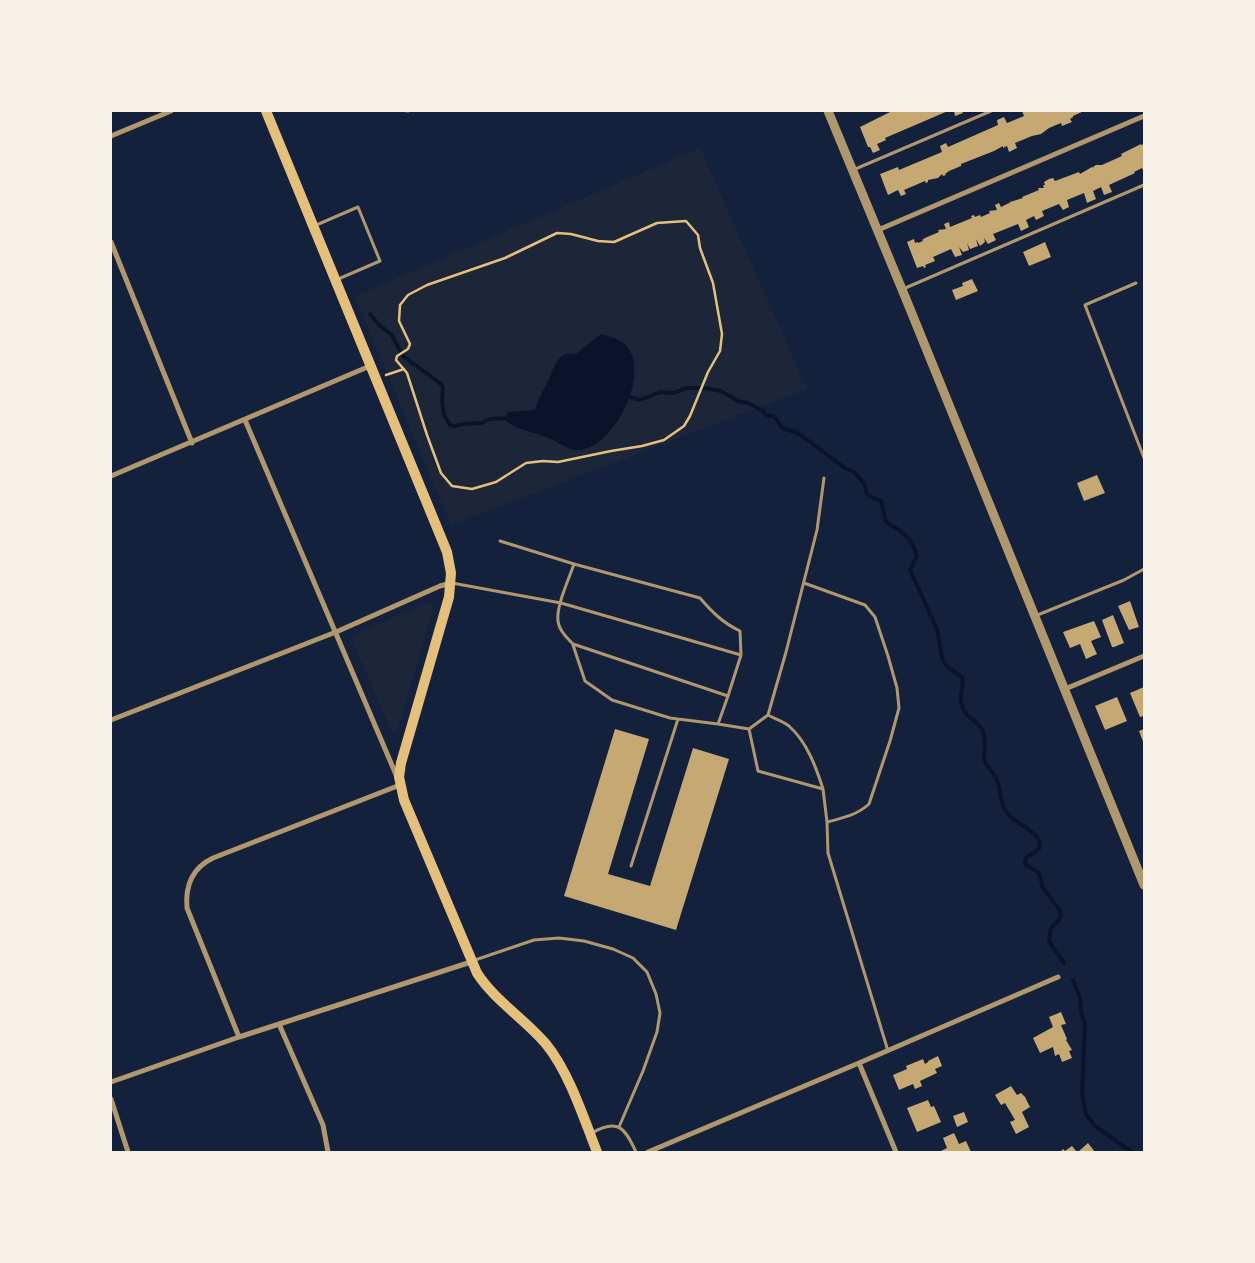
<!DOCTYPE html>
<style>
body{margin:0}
#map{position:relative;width:1255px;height:1263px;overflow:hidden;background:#14213d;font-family:"PT Sans",sans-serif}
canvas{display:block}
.frame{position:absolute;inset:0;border:112px solid #f6f1e7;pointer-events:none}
</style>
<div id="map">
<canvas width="1255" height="1263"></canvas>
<div class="frame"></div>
</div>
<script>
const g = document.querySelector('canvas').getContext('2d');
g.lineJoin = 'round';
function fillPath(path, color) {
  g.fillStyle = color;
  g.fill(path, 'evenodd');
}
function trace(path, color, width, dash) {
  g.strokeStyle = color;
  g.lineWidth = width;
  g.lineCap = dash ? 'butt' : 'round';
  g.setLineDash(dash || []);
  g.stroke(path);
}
fillPath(new Path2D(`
 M700,148L807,389L451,525L355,296Z
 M427,603L432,604L433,608L398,728L397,730L393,731L390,728L350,636Z`), '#1d2539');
fillPath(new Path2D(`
 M601,334C611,337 622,339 628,348C649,376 615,446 580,450C568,451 559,442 548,438C533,431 520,432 506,421L507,412L535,410C538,399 543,391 548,381C555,368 556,350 576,354Z`), '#0b132b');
trace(new Path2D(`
 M370,314L379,325L391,334L403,356L441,384L443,388L442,401L444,415L450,425L454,426L463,424L481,423L490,419L511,418
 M626,396L640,400L660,392L673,393L687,388H705L721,391L738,401L748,403L763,411L766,415L775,417L782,428L798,433L845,468L854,472L864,483L867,495L881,501L886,522C903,532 911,536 917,556L910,570L937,629L942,658L947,667L962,677C965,688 959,693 961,702C964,719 977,718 983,732C987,744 984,749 984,759C985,765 993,772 996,778C1001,788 999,798 1004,808C1011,823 1031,826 1040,841L1039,849L1026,858L1025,864L1039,873L1043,888L1059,909L1061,914L1059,920L1051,928L1049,940L1052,946L1064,963
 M1073,980L1080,998L1081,1012L1085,1025L1082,1093L1086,1114L1095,1126L1132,1152`), '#0b132b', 4);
fillPath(new Path2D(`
 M892,111H948L885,138L886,140L877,144L880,150L873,153L870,147H868L860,127Z
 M954,111H962L963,113L955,116Z
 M1022,111H1084L1073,116V117L1070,119L1072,122L1062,126L1061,123L1049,128L1041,134L1032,136L1015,143L1017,148L1009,152L1007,146L1003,148V146L994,151L961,164V166L949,171L945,174L946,175L943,176L942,174L938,178L928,180V182L926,183L925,181L904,190L906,194L901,196L898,190L888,195L880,174L898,167L899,170L942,152L940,146L946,143L948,147L998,125L997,120L1004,117L1007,123L1024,116Z
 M1141,144V145L1144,144V172L1142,168L1134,172L1135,173L1109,185L1112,192L1104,195L1101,187L1093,191L1096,199L1087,203L1084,193L1067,200L1069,207L1063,210L1059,204L1042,211L1044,216L1036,220L1034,216L1026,220L1029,227L1021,231L1018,224L993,234L996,240L988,244L984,238L985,242L980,246L976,239L978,246L970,249L967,243L969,250L963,252L959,247L962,255L955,257L951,249L933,257L935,261L925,265L926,267L924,268L923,266L917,268L907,242L914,239L915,243L918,242V243L923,241L922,240L925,238L939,232L938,230L946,229L944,224L949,222L950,227L972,218L971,216L974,215L975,217L980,215L981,217L990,213L989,211L997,210L995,205L999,203L1001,207L1009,203V204L1010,202L1023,198L1022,197L1039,190L1038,188H1044L1043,185H1045L1044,182L1049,179L1053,178L1055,181L1079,172L1080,174L1092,167L1094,168L1093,167L1096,165H1102L1122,156L1121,154Z
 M1045,242L1051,257L1029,266L1023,252Z
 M972,279L978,291L956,300L952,290L963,286L962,283Z
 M1097,475L1105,493L1084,501L1077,483Z
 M1130,601L1139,627L1129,630L1118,606Z
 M1113,615L1124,643L1114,647H1112L1102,620Z
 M1094,621L1101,637L1091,641L1097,654L1086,659L1080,644L1070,648L1063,632Z
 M1144,687V716L1140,717L1130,693Z
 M1117,697L1127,721L1105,730L1095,706Z
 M615,729L649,739L608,874L650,886L693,748L729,759L676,930L564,896Z
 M1144,729V744L1139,731Z
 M1061,1012L1066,1024L1061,1025L1067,1039L1066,1040L1072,1050L1069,1051L1072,1058L1062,1062L1059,1054L1055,1056L1053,1047L1040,1053L1033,1038L1053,1027L1049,1017Z
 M938,1056L942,1066L935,1069L937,1073L920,1081L922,1086L915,1089L913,1084L899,1090L893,1075L907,1069L906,1066L923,1059L925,1064L928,1062V1061Z
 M1011,1086L1017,1095L1021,1093L1025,1097L1030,1107L1022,1112L1029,1127L1016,1134L1010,1122L1015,1120L1005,1103L1001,1105L995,1095Z
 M928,1100L931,1107L934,1106L941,1122L917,1132L907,1108Z
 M964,1112L968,1122L957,1127L953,1116Z
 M954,1133L959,1144L966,1141L971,1152H939L947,1148L943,1138Z
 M1088,1143L1095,1152H1078Z
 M1072,1146L1077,1152H1060L1063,1149L1065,1151Z`), '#c6a872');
trace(new Path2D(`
 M686,221L698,235L700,248L713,283L722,334L720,351L708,372L690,416L684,426L664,440L642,446L611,451L558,462L543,461L526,463L496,482L472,489L452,486L441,473L427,435L407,373L396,360L397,356L408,349L410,344L399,321L400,305L408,295L427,285L505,258L557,233L571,234L598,241L614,242L657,223Z
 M386,375L404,369`), '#e5c07b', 2.5);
trace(new Path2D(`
 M407,111H408
 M853,170L991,111
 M314,226L358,207L380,261L336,280
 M1136,283L1085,305L1144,458
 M903,289L1144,185
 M574,564L700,598C712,612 723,623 740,631L741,655
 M452,583L561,603L741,655L728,696L573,644C567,638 559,630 558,621C556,606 569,579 574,564L500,541
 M804,583L865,605L875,617L888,656L897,688L899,708L890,741L869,804C857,815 843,818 827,822
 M1035,616L1124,580L1144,569
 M573,645L585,681L612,700L670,718L718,724L728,696
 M768,715C775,719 783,721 789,726C807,742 816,767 823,789
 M718,724L749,729L758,771L823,789L827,822L828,853L888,1051
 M749,729L768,715L786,652L817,530L824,478
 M631,866L678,719
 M475,960L534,940L559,938L584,941L613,949L633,958L647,972L656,994L660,1013L657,1032L643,1071L619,1127
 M592,1133C618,1118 625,1128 636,1152`), '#b1986c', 3);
trace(new Path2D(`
 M111,136L171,111
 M878,230L1144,116
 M111,242L192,443
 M245,420L397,777
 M111,476L370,366
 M1065,689L1144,656
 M111,720L336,632L440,586L451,583
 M279,1024L323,1125L328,1152
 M239,1037L187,908C185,885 192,868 213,858L400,785
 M859,1063L896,1152
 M111,1082L239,1037L471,962
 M111,1099L128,1152
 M648,1152L859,1063L1058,977`), '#b1986c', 5);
trace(new Path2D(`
 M828,111L906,299L1144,885`), '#b1986c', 9);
trace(new Path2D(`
 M266,111L447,552L451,573L449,597L401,763L399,777L404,800L477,973C495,1001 525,1019 546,1044C569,1072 584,1119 597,1152`), '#e5c07b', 10);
</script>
